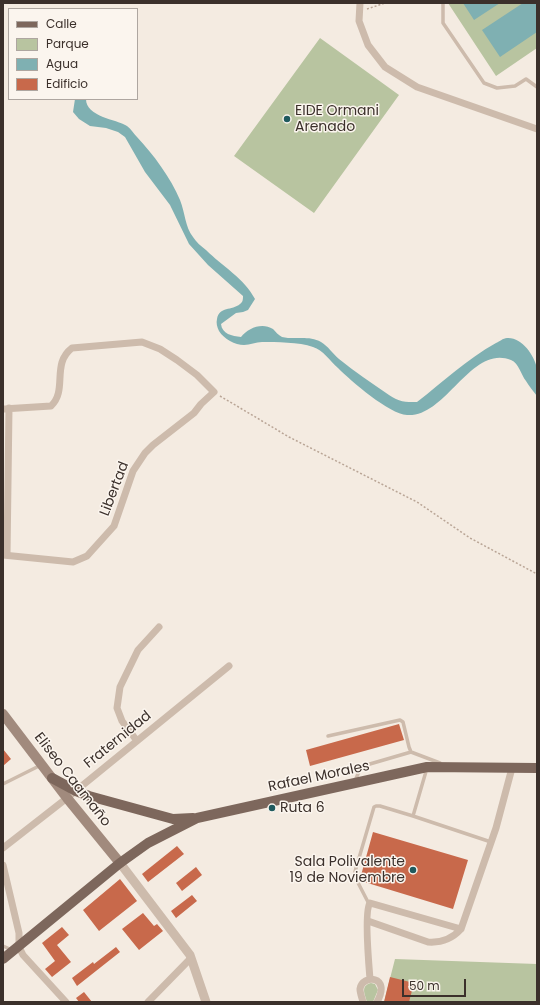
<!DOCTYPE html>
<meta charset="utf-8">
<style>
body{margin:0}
#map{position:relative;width:540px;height:1005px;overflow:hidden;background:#f4ebe1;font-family:Poppins,sans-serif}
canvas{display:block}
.frame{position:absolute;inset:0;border:4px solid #3b302b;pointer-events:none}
.legend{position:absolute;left:8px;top:8px;width:130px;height:92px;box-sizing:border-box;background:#fbf5ee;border:1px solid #aea6a0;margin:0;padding:5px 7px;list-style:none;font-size:12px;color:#3b302b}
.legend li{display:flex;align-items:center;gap:8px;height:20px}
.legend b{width:20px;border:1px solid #aea6a0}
.scale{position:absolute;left:402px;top:979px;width:64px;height:18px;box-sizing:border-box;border:2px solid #3b302b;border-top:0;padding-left:5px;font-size:12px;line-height:14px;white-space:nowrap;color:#3b302b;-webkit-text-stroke:3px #fbf5ee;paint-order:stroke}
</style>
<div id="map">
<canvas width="540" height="1005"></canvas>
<div class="frame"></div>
<ul class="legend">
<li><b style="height:5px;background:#7d675c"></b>Calle</li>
<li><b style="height:11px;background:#b8c4a0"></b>Parque</li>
<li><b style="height:11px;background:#7fb0b2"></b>Agua</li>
<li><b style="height:11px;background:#c8694b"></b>Edificio</li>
</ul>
<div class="scale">50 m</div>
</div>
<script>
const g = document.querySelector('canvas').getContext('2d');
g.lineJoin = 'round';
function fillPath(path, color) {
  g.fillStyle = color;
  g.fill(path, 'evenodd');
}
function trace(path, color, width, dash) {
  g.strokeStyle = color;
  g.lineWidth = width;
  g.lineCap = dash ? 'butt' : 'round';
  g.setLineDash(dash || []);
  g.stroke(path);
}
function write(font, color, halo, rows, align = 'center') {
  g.font = font + ' Poppins,sans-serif';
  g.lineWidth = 3;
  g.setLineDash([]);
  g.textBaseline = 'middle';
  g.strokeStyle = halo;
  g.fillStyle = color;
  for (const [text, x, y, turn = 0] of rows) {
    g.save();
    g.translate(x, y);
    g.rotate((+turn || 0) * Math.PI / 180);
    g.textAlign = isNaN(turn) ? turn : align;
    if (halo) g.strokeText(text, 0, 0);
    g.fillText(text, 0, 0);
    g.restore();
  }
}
fillPath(new Path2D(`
 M448,3H537V48L496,76Z
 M320,38L399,95L314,213L234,156Z
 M395,959L537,964V1002H384Z
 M371,983L375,984L378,990L373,1002H367C365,994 360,986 371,983Z`), '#b8c4a0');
fillPath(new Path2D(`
 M463,3H500L474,20Z
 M523,3H537V32L500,57L482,30Z
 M75,99H86C86,117 116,119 127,126C131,129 134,134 137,137C153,154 171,178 180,200C185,212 185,227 193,237C196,242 201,246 206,250C222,266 244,278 255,299L248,310L243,312L236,313L221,324C222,334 232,336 241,337C248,328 262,322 273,329C276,332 278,335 282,337C295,340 309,335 321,342C328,346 333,354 339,359C355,372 372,383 389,395C399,402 405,402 417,402C443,382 467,359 496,343C499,342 503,338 507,338C522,337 534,355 537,368C538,377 537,387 537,396C533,391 529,386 526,381C521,375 519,363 511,360C471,344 446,418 407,415C389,414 351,381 338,368C330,361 323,350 313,347C299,342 276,342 262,342C256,342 250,345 244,345C235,345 224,339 219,331C217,327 216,323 217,319C219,306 232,311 240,304C243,302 243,299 243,296L208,265L189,244L170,205L145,172L125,137L118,132L106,128L90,126L79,119L73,112Z`), '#7fb0b2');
fillPath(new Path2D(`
 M399,724L404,740L310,766L306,750Z
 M3,749L11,759L3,766Z
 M373,832L468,860L453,909L361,881L360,879Z
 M177,846L184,854L148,882L142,874Z
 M196,867L202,875L182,891L176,883Z
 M120,879L137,901L99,931L83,910Z
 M192,895L197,901L176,918L171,911Z
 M143,913L154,926L157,924L163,931L139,950L122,929Z
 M62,927L69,935L57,945L71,962L52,977L45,969L55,961L42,943Z
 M116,947L120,952L77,986L72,978L93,962L94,964Z
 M390,977L414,983L409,1002H384Z
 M84,992L92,1002H79L76,998Z`), '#c8694b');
trace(new Path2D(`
 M367,9L385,3
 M220,396L289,437L417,502L470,538L537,574`), '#b9a596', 1.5, [2, 2]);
trace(new Path2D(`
 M443,3V23L484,83L497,88L515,86L526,79L537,87
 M328,736L400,720L403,722L409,747L411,752L440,763
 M427,768L413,816L491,842
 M355,781L360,769L363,766L411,752
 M3,784L41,765
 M369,904L354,875L374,807L376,806H380L413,816
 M3,946L12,950`), '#cdbbac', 3.5);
trace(new Path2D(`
 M360,3L359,21L368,45L385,67L417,87L537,129
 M3,409L51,406C68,390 51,364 72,348L142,342L160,349L177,360L197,375L214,392L201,404L194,413L153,445L145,453L133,471L114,526L87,556L73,562L3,555
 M7,555L9,408
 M137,741L122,721L117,708L120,687L138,650L159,627
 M3,848L67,798L229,666
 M3,865L19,933V947L23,955L66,1002
 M368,921L428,942C442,943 452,939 461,929L370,903C364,910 369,967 370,979
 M461,929L496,828L512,768
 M148,1002L191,958
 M363,1002C362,998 360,993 360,989C362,974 392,975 377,1002`), '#cdbbac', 7);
trace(new Path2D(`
 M120,863L190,955L206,1002`), '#cdbbac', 9);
trace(new Path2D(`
 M3,714L67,798L120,863`), '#a18a7d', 10);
trace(new Path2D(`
 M52,778L76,791L89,796L173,819L193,818
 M3,959L120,863L148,843L197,818L427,767L537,768`), '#7d675c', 10);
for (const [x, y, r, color] of [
 [287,119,4,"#1f5a5e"],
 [272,808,4,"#1f5a5e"],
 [413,870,4,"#1f5a5e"]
]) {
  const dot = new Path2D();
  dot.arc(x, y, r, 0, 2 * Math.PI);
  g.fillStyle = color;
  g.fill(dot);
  trace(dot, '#fbf5ee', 1.5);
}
write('14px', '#3b302b', '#fbf5ee', [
 ["EIDE Ormani",295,111],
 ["Arenado",295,127],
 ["Ruta 6",280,808],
 ["Sala Polivalente",405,862,"right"],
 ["19 de Noviembre",405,878,"right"]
], 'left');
write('14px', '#3b302b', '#fbf5ee', [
 ["Libertad",115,489,-69],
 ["Fraternidad",118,740,-39],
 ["Rafael Morales",319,777,-12],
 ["Eliseo Caamaño",72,780,52]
]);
</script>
